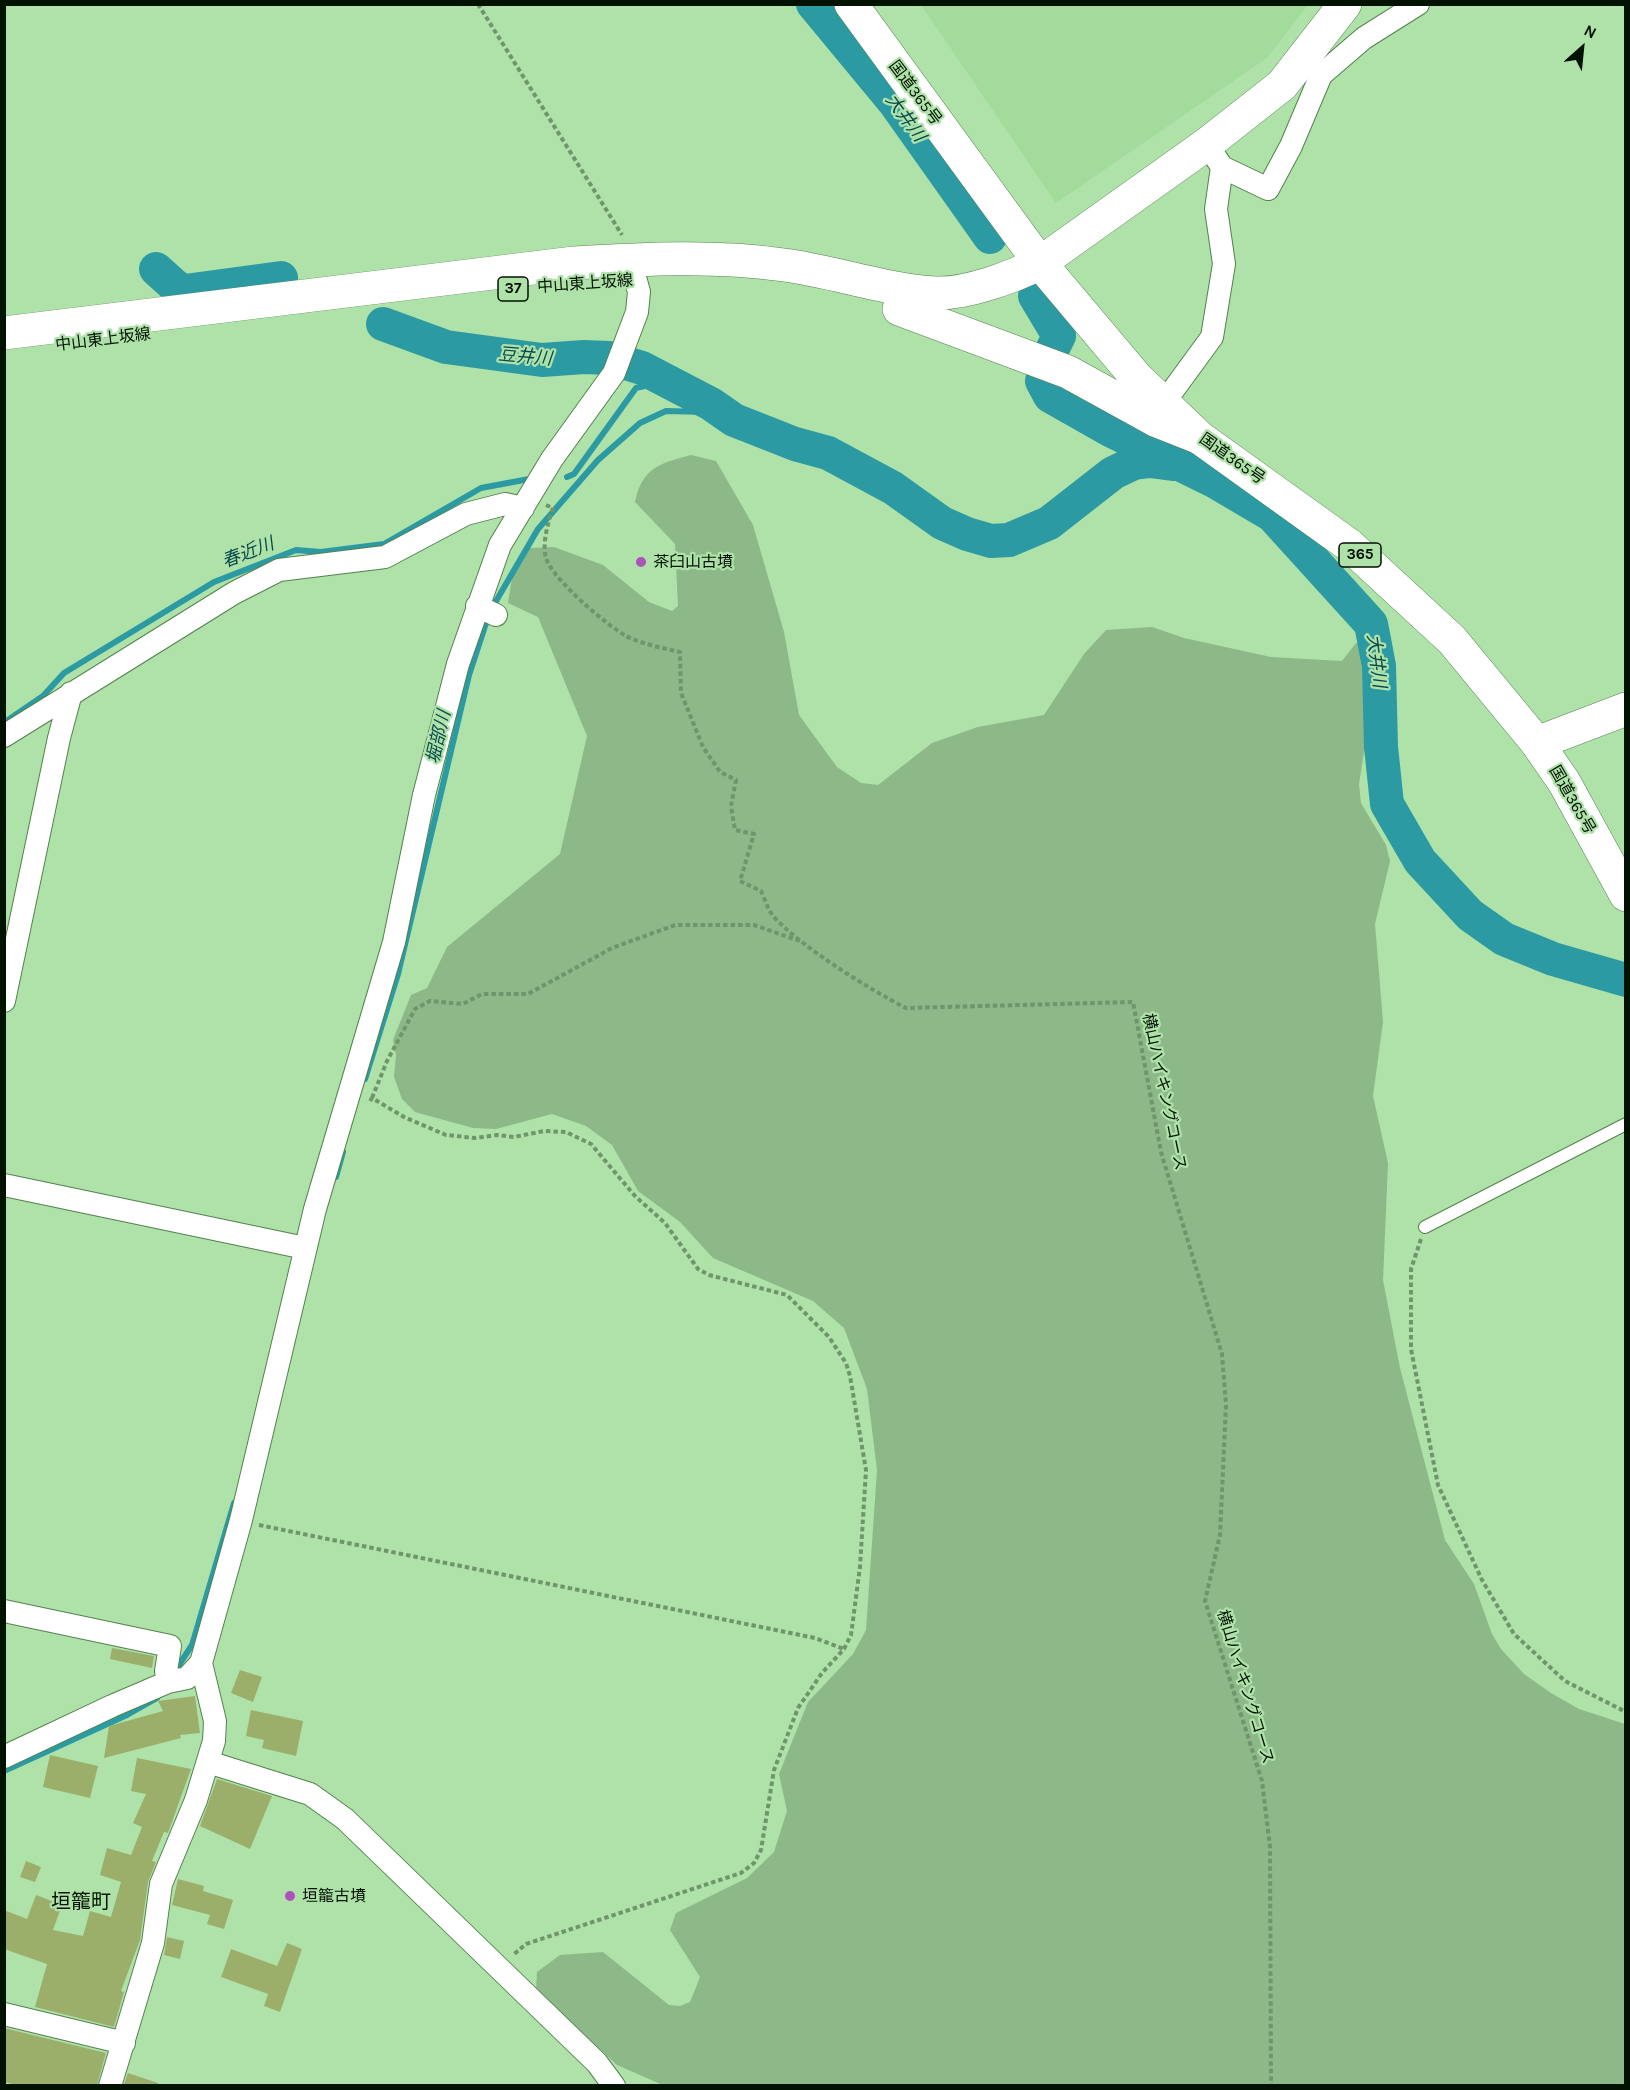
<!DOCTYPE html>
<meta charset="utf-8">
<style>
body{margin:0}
#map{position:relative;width:1630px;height:2090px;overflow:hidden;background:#afe2a9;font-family:Karla,sans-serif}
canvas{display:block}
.frame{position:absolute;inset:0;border:6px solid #021201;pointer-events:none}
.north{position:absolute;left:1552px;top:18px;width:60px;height:60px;-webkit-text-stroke:4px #afe2a9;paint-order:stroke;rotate:27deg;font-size:16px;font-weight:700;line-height:24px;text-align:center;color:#021201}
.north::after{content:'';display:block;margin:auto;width:21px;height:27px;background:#021201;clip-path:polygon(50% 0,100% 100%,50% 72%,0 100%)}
</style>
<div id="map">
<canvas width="1630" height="2090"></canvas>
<div class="frame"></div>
<div class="north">N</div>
</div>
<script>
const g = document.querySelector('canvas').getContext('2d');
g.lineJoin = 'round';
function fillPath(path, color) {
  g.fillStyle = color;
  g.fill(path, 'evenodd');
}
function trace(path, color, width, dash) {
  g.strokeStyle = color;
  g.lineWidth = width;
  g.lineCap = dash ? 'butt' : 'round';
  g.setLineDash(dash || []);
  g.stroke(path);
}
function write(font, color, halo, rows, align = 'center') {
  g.font = font + ' Karla,"Noto Sans JP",sans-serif';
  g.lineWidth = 4.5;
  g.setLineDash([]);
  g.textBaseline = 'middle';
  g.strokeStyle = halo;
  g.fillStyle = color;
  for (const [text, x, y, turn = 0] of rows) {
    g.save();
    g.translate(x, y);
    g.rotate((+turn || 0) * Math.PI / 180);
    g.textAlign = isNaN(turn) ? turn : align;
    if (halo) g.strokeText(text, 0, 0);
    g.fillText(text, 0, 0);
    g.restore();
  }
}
fillPath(new Path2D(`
 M921,5H1308L1267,58L1056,203Z`), '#a2db9c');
fillPath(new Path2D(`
 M691,455L716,461L753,525L784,632L799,715L837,767L861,783L878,785L932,743L978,727L1044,715L1084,654L1106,630L1152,627L1184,638L1271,657L1342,661L1356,643L1371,640L1385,647L1392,662L1391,684L1364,752L1359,784L1361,803L1386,845L1390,861L1375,924L1383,1022L1373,1096L1388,1163L1383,1280L1400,1368L1445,1540L1474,1584L1492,1634L1501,1649L1524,1674L1551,1693L1579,1709L1625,1724V2085L665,2086L617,2065L536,1990L537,1972L560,1955L603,1952L669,2005L680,2006L690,2002L700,1977L670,1930L676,1913L747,1878L774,1852L787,1811L779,1774L808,1702L853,1654L866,1630L877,1470L867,1389L844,1328L813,1301L713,1258L680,1222L638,1191L612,1145L586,1126L552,1114L496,1129L473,1128L415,1112L402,1099L394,1077L396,1055L393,1040L411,995L427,988L447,947L560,854L587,736L538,617L508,603L514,565L530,548L554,547L603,565L649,602L672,611L678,606L675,544L635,502C642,468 660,463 691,455Z`), '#8db888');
trace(new Path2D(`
 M567,477L574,474L636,388L666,381
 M492,608L538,529L598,460L640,423L666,411L707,412L711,404
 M5,722L43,696L64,673L214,582L296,550L321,552L384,544L481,488L529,479
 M365,1079L398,974L469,675L488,617
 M336,1177L343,1152
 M177,1668L192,1645L234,1503
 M4,1771L127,1715L157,1698`), '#2c9aa2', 6);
trace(new Path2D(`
 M813,4L895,103L990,237
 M156,269L176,287L185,291L281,278
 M1035,296L1059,336L1051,352
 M383,324L446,347L542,360L584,357L609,358L642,368L711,404L734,420L795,444L828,453L893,488L942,523L967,534L991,541L1009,540L1049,523L1113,473L1134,463L1150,461L1173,464
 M1042,381L1050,396L1110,430L1216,482L1272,515L1371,624L1379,666L1381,747L1387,804L1420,861L1470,915L1504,939L1553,959L1626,980`), '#2c9aa2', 34);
fillPath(new Path2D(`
 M112,1648L154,1656L152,1668L110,1659Z
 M240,1670L262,1677L253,1702L231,1693Z
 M195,1696L200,1733L180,1735L181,1738L104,1758L109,1726L163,1711L158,1701Z
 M251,1710L303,1721L296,1756L262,1748L264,1740L246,1736Z
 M50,1755L98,1766L90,1798L43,1787Z
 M137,1758L191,1769L168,1833L164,1832L152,1861L156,1862L148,1882L140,1940L121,1991L124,1992L114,2027L35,2007L47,1964L4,1949V1910L27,1919L36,1895L62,1905L53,1930L83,1936L90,1911L111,1917L121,1882L100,1875L107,1848L131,1855L142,1827L133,1823L146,1794L131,1791Z
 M217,1779L272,1796L250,1849L200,1826Z
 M26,1861L41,1867L35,1882L20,1877Z
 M178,1879L204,1886L203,1891L233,1900L224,1929L207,1924L210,1915L172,1905Z
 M167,1937L184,1941L180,1959L164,1955Z
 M287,1943L302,1949L280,2012L264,2006L268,1994L221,1977L231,1949L277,1966Z
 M4,2028L106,2053L97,2085H17L4,2082Z
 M128,2073L158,2083L157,2085H124Z`), '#9baf6b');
const lane = new Path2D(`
 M1425,1227L1626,1124`);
const street = new Path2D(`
 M1222,167L1268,189L1291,146L1321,75L1364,38L1418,4
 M1162,402L1174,389L1212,337L1224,264L1216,209L1222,167L1214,155
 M477,606L496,615
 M4,736L234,593L279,570L385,557L466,514L505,504L523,508
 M4,1001L59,738L71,693
 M4,1185L305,1248
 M4,1611L170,1646L166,1671L168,1682
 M4,1757L112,1706L168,1682L187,1678L201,1663L241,1520L315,1209L394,942L424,795L458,664L500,545L552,459L614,373L637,312L639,292L630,259
 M208,1762L310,1794L345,1819L597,2063L614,2086
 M4,2014L124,2043
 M110,2086L153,1943L161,1884L196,1800L214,1741L215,1721L201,1663`);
const secondary = new Path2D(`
 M1040,263L1207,144L1282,85L1345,4
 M1537,743L1626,709`);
const primary = new Path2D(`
 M899,309L1068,372L1157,421L1200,438
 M4,333L574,263C643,259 715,255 784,265C832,271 889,291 936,293C967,294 1013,277 1040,263`);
const highway = new Path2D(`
 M851,4L1040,263L1136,377L1200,438L1349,545L1452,640L1537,743L1564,782L1626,895`);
trace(lane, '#53824e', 14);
trace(street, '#53824e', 24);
trace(secondary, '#53824e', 34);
trace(primary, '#53824e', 34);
trace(highway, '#53824e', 34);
trace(new Path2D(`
 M478,4L622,235
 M546,505L553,508C548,523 540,548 548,563C560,585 604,623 626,636C642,644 662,648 680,652L681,693L703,747L720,772L736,780L731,806L735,830L754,834L740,881L761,891C765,899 768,910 773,916C801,947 869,989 906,1008L1133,1002L1161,1152L1222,1354L1226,1405L1220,1535L1205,1601L1262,1781L1270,1847L1271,2086
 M372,1098L387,1061L415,1009L430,1001L463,1004L482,994H528L612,948L675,925H754L800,941
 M370,1101L372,1098L404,1117L446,1135L475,1138L497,1135L514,1137L544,1131L566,1132L591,1144L635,1196L665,1223L698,1269L709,1275L787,1295L829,1337L846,1363L850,1376L866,1470L860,1567L851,1635L844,1649L822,1673L798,1708L774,1770L761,1850L754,1863L741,1873L526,1944L513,1955
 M1421,1239L1411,1269V1349L1438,1485L1482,1580L1514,1634L1565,1681L1626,1712
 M259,1525L815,1638L844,1649`), '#6f956b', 4, [4.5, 3]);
trace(lane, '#fff', 12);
trace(street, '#fff', 22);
trace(secondary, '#fff', 33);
trace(primary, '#fff', 33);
trace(highway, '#fff', 33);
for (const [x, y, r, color] of [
 [641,562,6,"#ad51bb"],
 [290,1896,6,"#ad51bb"]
]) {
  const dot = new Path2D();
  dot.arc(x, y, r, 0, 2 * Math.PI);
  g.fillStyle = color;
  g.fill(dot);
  trace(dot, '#afe2a9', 2);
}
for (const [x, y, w] of [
 [513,289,30],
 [1360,555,42]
]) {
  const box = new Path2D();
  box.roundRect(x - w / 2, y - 12, w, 24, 4.5);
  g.fillStyle = '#afe2a9';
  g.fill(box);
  trace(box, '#021201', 1.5);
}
write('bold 15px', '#021201', null, [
 ["37",513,289],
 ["365",1360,555]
]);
write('16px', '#021201', '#afe2a9', [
 ["国道365号",915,93,53],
 ["中山東上坂線",585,284,-4],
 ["中山東上坂線",103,340,-7],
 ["国道365号",1232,459,35],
 ["国道365号",1572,800,60],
 ["横山ハイキングコース",1164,1092,78],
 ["横山ハイキングコース",1245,1687,73]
]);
write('16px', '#021201', '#afe2a9', [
 ["茶臼山古墳",653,562],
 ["垣籠古墳",302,1896]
], 'left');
write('italic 18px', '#08494d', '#afe2a9', [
 ["大井川",905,118,54],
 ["豆井川",525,357,5],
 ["春近川",248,553,-21],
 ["大井川",1376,661,83],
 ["堀部川",439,737,-77]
]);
write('20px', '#021201', '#afe2a9', [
 ["垣籠町",81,1902]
]);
</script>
